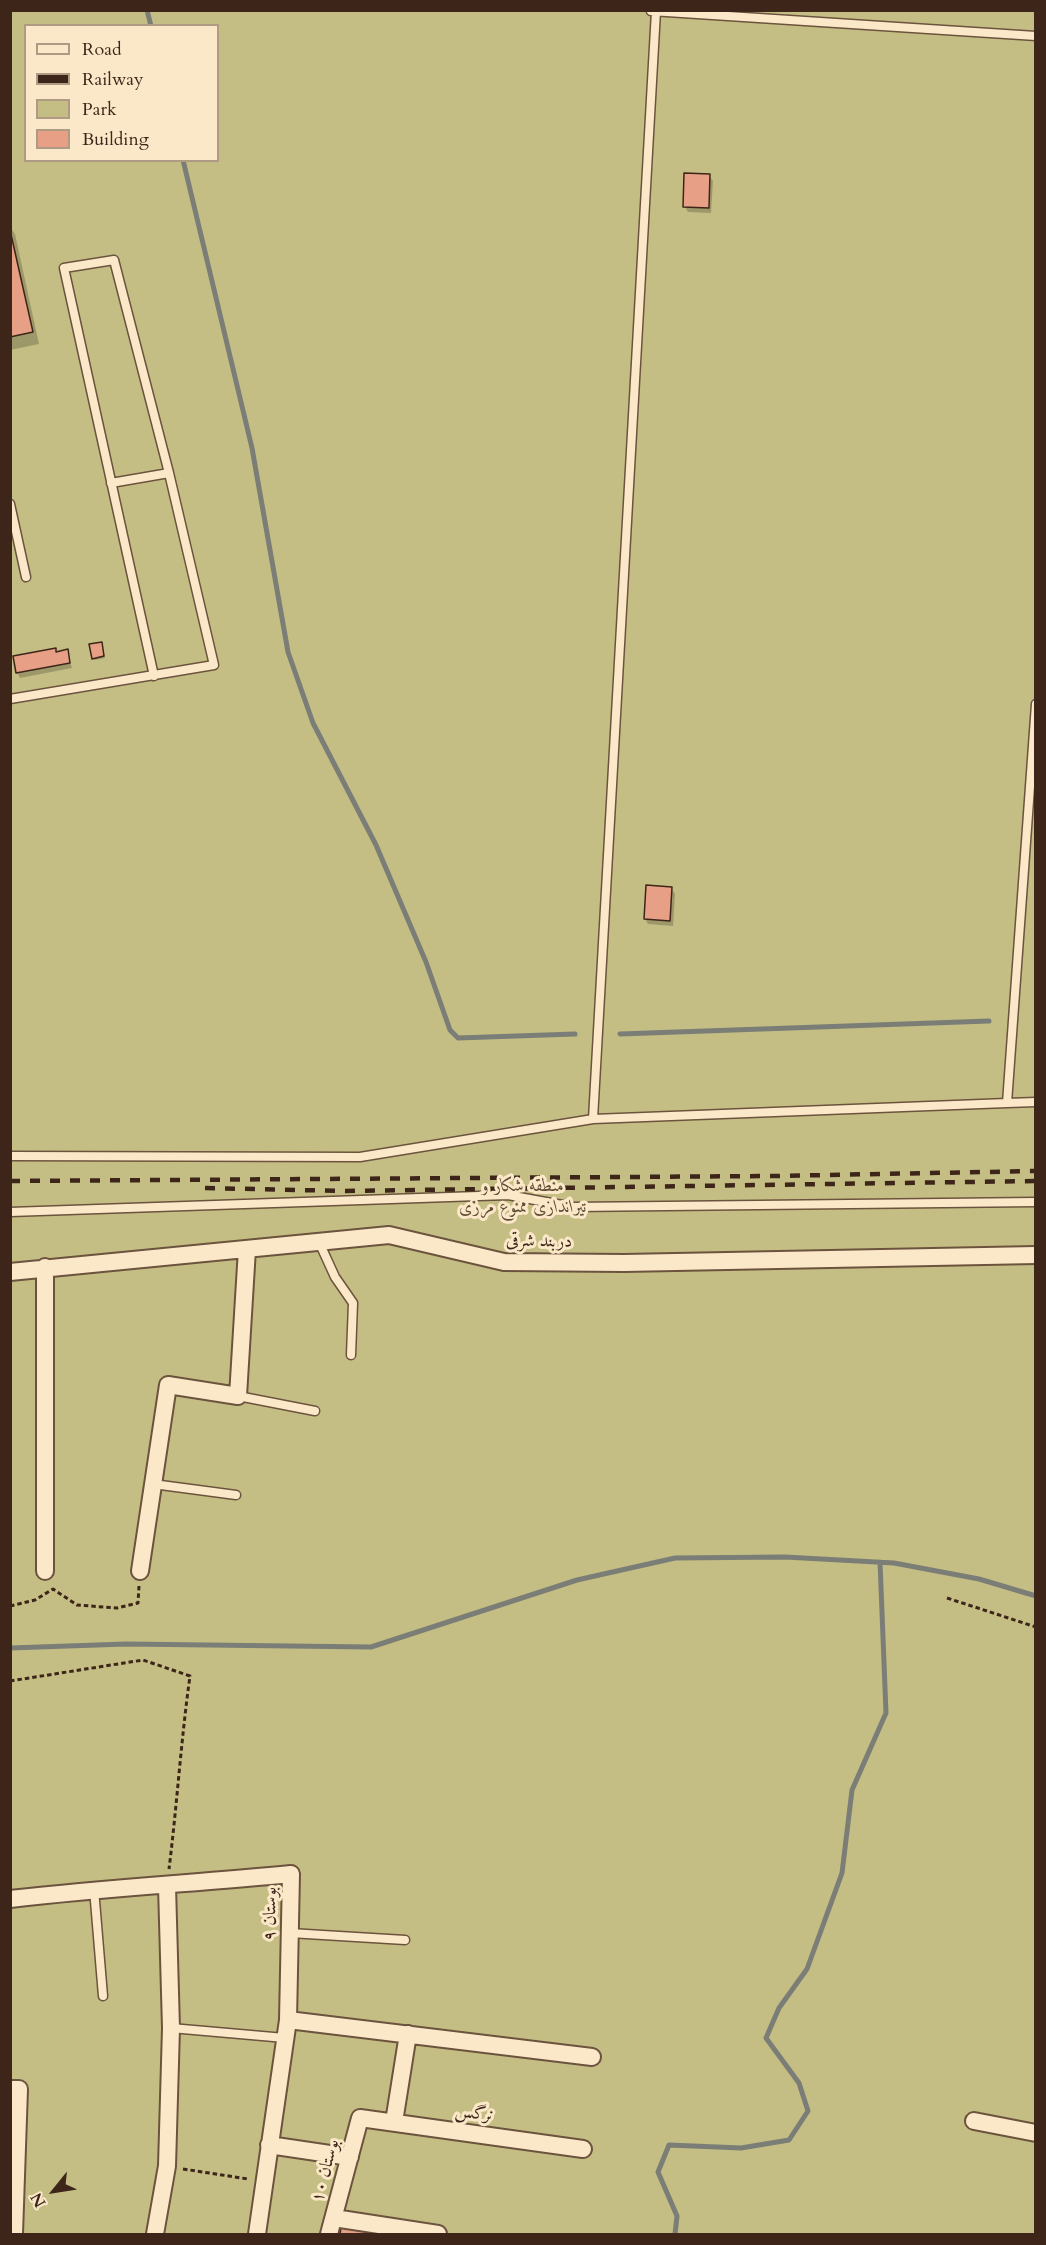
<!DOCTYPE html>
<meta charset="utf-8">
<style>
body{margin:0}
#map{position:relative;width:1046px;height:2245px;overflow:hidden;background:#f9dbac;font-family:Cardo,serif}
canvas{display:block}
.frame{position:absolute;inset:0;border:12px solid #3d2619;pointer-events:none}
.legend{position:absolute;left:24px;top:24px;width:195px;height:138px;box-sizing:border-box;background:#fbe8c9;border:2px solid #af9a83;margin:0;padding:8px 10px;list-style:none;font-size:18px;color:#3d2619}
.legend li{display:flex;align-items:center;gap:12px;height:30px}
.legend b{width:30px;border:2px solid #af9a83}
.north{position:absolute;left:24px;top:2161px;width:60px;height:60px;-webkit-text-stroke:4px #fbe8c9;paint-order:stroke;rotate:240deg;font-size:16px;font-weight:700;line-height:24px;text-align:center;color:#3d2619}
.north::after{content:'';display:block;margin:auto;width:21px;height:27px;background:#3d2619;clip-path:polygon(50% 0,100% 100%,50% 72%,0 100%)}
</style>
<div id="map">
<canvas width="1046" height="2245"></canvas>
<div class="frame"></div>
<ul class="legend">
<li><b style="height:8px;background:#fbe8c9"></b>Road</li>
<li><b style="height:8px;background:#3d2619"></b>Railway</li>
<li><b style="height:16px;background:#c5be84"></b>Park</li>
<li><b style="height:16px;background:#e79f86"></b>Building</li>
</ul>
<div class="north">N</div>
</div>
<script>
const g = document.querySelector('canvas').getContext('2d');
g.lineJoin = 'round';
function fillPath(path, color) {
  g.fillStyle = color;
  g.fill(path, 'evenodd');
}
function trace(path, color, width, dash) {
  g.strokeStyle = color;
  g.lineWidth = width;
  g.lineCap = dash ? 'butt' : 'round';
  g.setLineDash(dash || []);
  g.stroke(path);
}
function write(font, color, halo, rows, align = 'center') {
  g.font = font + ' Cardo,Amiri,serif';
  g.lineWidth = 6;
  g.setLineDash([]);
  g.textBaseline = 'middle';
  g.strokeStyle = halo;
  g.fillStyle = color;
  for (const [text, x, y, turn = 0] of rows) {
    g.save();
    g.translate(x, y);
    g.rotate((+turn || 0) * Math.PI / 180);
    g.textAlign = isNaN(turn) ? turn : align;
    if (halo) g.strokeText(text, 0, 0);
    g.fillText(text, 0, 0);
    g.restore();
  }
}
fillPath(new Path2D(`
 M11,11H1035V2234H11ZM26,26H218V160H26Z`), '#c5be84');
fillPath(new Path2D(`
 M709,176L713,181L711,213L688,212L685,207Z
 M10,227L15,234L39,344L10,350Z
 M102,646L105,658L95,660L93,658Z
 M55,649L57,653L67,651L72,668L20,678L17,672Z
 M671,888L675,894L673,926L648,924L645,919Z
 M343,2230L383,2234H342Z`), '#0003');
trace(new Path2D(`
 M147,10L151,26
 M183,160L252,448L288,652L313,723L376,845L426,962L450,1030L458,1038L575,1034
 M620,1034L989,1021
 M10,1648L126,1644L371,1647L577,1580L675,1558L785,1557L894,1563L979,1579L1036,1596
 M675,2234L677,2216L658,2172L669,2145L741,2148L789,2140L808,2111L799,2083L766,2038L779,2008L807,1969L842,1873L852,1790L886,1713L880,1562`), '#7b7e77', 5);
const building = new Path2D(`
 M684,173L710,174L709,208L683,207Z
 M10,230L33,332L10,337Z
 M102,642L104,656L92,659L89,644Z
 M56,648V652L68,649L70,663L16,673L13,656Z
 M646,885L672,887L670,921L644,919Z
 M341,2228L389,2234H340Z`);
fillPath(building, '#e79f86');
trace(building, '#3d2619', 1.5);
const service = new Path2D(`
 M651,11L1036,36
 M656,11L593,1119L1007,1103
 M111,483L169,473
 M10,504L26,577
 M10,699L214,665L169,473L114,260L64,268L154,676
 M1036,704L1007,1103L1036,1102
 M10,1156L360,1157L593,1119
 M10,1212L508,1195L573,1207L1036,1202
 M319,1242L335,1277L353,1303L351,1355
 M238,1396L315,1411
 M153,1484L236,1495
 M94,1889L103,1996
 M290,1933L405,1940
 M171,2028L285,2038`);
const minor = new Path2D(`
 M45,1267V1571
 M10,1272L389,1235L504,1262L624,1263L1036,1255
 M140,1571L168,1385L238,1396L247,1249
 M10,1899C104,1888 198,1883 291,1874L288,2020L257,2234
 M288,2020L592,2057
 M10,2089H19L14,2234
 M974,2121L1036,2133
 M394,2122L408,2034
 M269,2145L350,2157
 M334,2218L438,2234
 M155,2234L167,2166L171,2028L167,1886
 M329,2234L360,2118L583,2149`);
trace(service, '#6c533e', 11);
trace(minor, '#6c533e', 20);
trace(new Path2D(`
 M947,1598L1036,1627
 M10,1606L35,1600L53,1589L77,1605L117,1608L138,1603L139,1586
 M10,1681L143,1660L190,1676C181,1740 177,1805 169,1869
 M183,2169L248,2179`), '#3d2619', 3, [4.5, 3]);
trace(service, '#fbe8c9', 8);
trace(minor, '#fbe8c9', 16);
trace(new Path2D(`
 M10,1181L775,1176L1036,1171
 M205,1188L346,1191L1036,1181`), '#3d2619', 4.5, [10, 10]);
write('italic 18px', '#5f4c34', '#fbe8c9', [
 ["منطقه شکار و",523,1187],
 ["تیراندازی ممنوع مرزی",523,1208]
]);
write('18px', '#3d2619', '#fbe8c9', [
 ["دربند شرقی",539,1242,1],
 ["بوستان ۹",271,1914,-89],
 ["نرگس",474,2114,8],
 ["بوستان ۱۰",326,2171,-75]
]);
</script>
